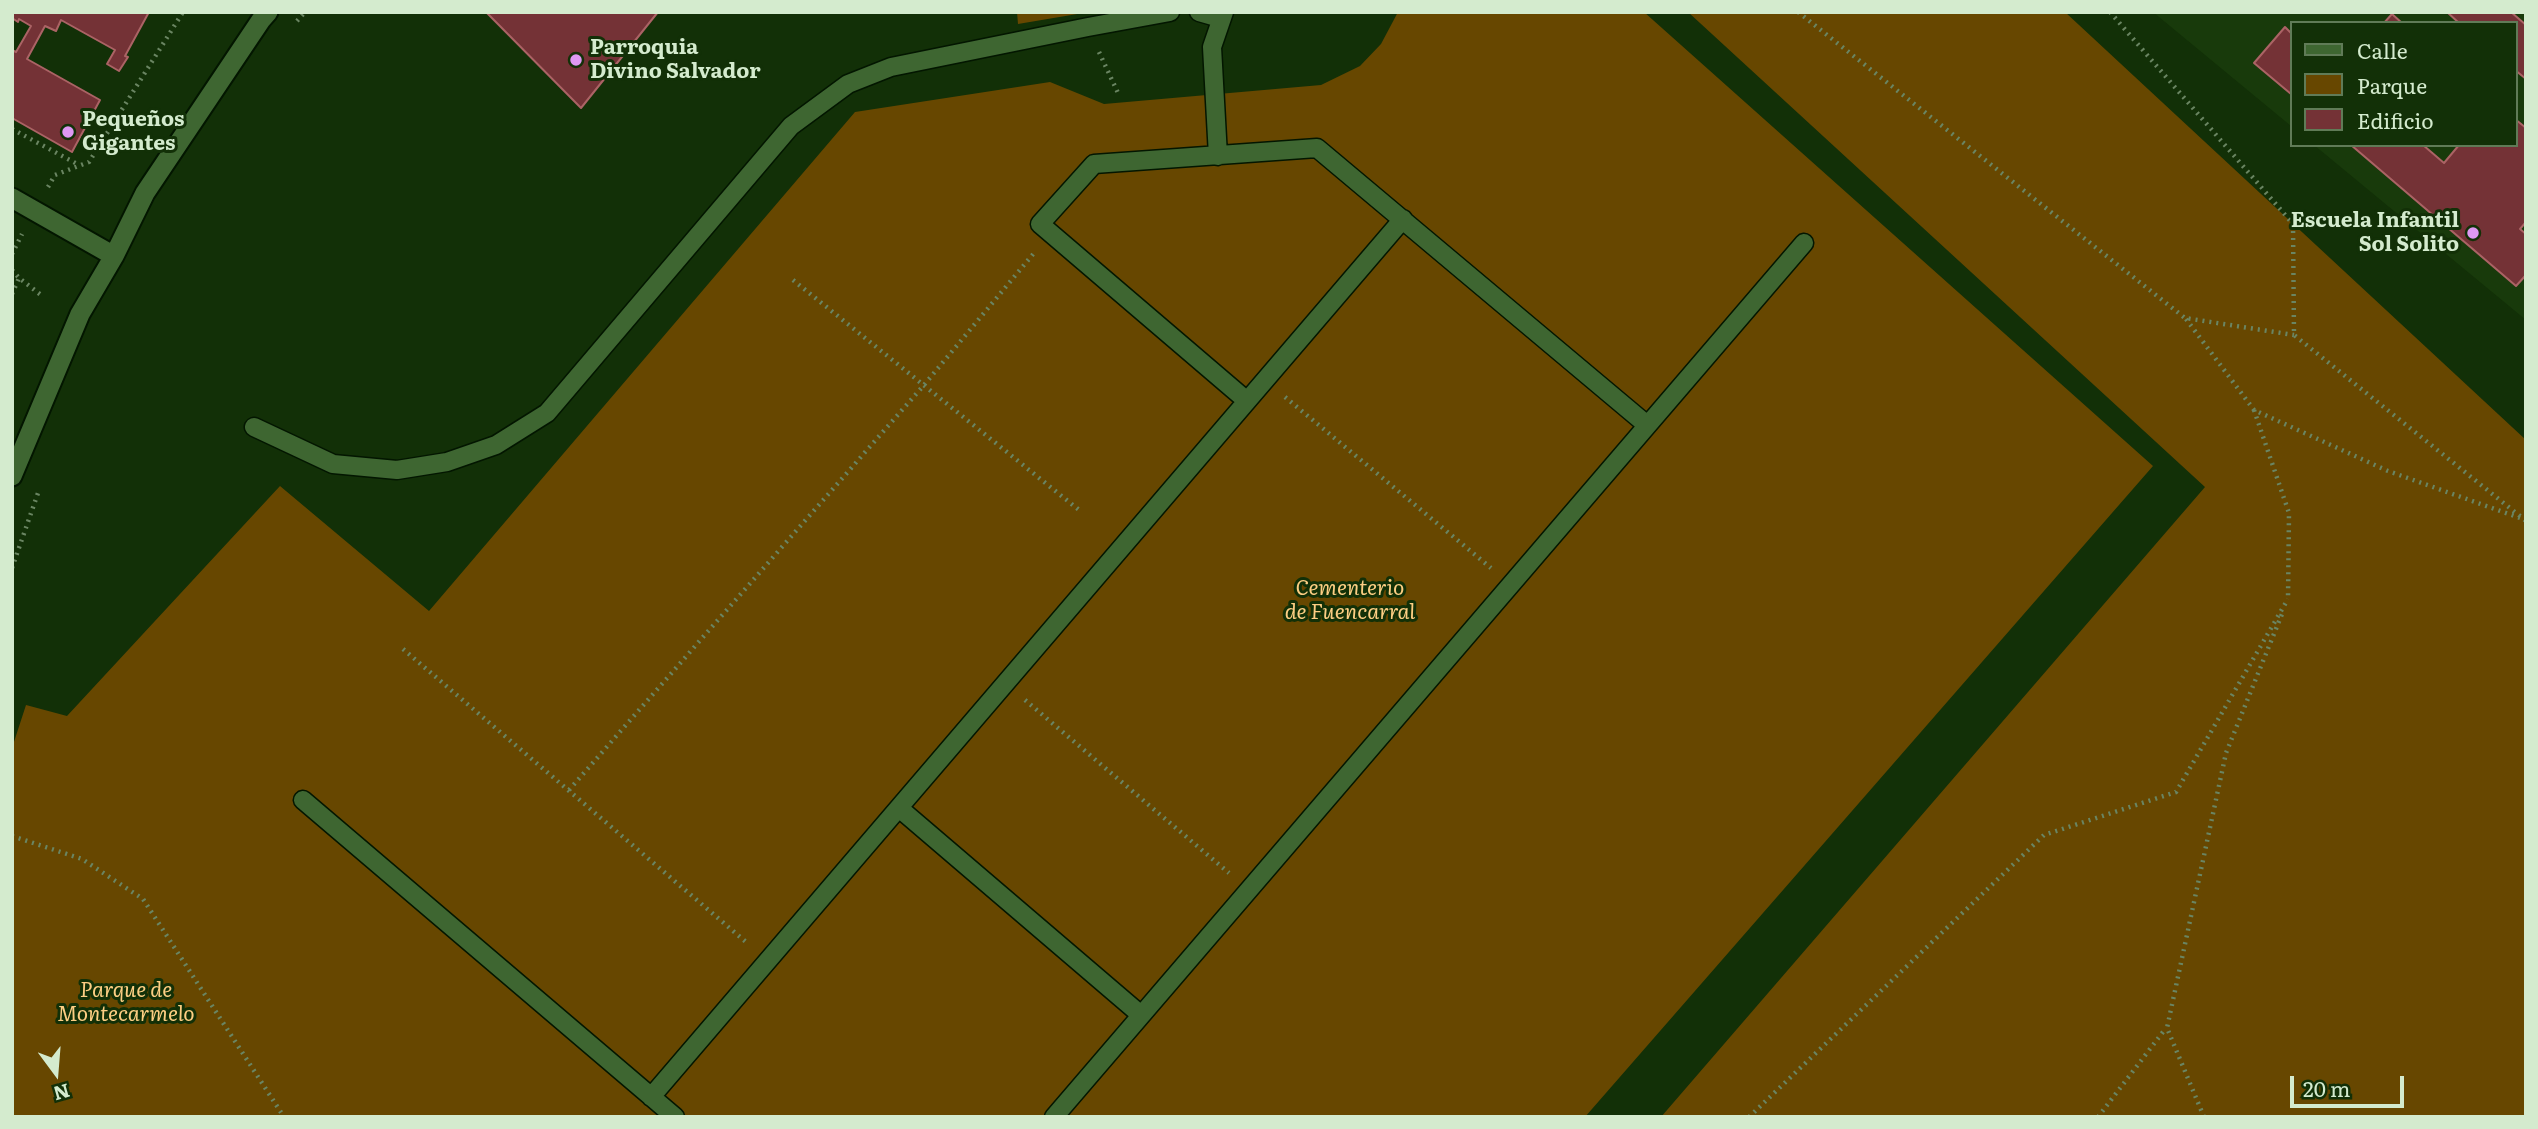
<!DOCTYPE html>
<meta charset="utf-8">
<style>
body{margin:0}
#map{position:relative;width:2538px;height:1129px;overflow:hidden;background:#123007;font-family:Literata,serif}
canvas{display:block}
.frame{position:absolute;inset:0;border:14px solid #d4ebce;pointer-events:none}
.legend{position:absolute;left:2290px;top:21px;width:228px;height:126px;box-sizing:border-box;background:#123007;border:2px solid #607b57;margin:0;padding:9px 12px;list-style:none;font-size:21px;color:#d4ebce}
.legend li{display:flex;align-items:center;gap:14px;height:35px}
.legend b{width:35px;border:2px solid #607b57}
.north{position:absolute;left:21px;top:1038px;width:70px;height:70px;-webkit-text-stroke:5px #123007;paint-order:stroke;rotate:164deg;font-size:19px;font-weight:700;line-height:28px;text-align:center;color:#d4ebce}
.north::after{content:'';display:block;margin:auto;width:24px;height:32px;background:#d4ebce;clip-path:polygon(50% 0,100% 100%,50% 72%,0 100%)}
.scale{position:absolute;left:2290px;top:1076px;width:114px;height:32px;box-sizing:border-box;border:4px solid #d4ebce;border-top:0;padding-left:9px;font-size:21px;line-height:24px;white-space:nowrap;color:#d4ebce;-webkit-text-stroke:5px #123007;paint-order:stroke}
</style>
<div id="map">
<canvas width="2538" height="1129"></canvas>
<div class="frame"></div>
<ul class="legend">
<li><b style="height:9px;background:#3e6631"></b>Calle</li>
<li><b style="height:19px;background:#674700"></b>Parque</li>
<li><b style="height:19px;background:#743236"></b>Edificio</li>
</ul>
<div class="north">N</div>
<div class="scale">20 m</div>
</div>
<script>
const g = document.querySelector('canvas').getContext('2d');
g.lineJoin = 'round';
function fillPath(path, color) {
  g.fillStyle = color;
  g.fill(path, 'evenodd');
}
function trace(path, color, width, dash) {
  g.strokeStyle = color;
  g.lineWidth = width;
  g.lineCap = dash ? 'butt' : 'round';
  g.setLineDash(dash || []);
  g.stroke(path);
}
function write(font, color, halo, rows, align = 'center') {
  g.font = font + ' Literata,serif';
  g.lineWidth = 6;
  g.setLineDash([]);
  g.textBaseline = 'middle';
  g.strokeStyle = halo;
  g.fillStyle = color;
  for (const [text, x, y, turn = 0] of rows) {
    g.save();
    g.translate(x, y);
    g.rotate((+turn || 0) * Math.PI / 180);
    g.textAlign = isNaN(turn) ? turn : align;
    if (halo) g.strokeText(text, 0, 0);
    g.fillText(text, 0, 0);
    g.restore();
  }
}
fillPath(new Path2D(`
 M2153,12H2526V320L2314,145H2515V23H2291V126Z`), '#183a0b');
fillPath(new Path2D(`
 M1017,12H1089L1018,24Z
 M1398,12H1644L2153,466L1585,1117H12V748L26,705L67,716L280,486L429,611L855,112L1050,82L1104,104L1321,85L1360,66L1381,44Z
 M1688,12H2065L2526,440V1117H1661L2205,487Z`), '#674700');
const building = new Path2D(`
 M13,12H149L125,56L128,57L119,71L107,64L115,50L61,20L56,31L45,26L27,59L100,100L72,152L12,118V50L16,52L31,26L19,19L18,22L12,18Z
 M486,12H658L581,108Z
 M2447,12H2511L2526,25V79L2515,70V23H2459Z
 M2392,14L2402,23H2384Z
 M2285,27L2291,33V94L2254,63Z
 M2515,119L2526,128V222L2520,229L2526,234V275L2516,286L2351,145H2423L2444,163L2459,145H2515Z`);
fillPath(building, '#743236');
trace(building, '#ab6365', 2);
const service = new Path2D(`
 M1199,12L1220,18
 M1218,156L1212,47L1224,12
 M1247,401L1040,224L1094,164L1317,148L1647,425
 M254,427L333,464L397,470L447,462L496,445L547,413L791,126L848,84L891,67L1088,27L1170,12
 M303,800L675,1117
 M899,808L1141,1015
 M651,1097L1403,219
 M1054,1117L1804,243`);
const minor = new Path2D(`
 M12,198L114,256
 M12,476L80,314L114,256L145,193L261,20L268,12`);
trace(service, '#031600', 21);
trace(minor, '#031600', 23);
trace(new Path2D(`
 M1798,12L2185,318L2294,335
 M2110,12L2293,224L2294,335L2526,521
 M297,21L305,12
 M1099,52L1118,93
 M12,129L79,165
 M48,187L55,175L89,162L183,12
 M12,254L22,234
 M12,270L19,278L41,295
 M793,280L1079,510
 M12,294L19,278
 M2186,319L2254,410L2388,471L2520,518
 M1285,397L1491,568
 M2254,410L2289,513L2288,599
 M12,568L38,493
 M403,649L746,942
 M1025,700L1229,873
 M569,790L924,385L1034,253
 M12,836L82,859L143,899L284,1117
 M1749,1117L2044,835L2176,792L2288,599
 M2098,1117L2166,1028
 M2204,1117L2167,1028L2226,753L2282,614`), '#6a8562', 4.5, [2, 5]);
trace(service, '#3e6631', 18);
trace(minor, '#3e6631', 19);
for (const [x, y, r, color] of [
 [576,60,7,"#de98f2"],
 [68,132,7,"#de98f2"],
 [2473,233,7,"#de98f2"]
]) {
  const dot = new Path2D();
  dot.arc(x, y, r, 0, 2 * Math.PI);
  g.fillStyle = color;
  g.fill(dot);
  trace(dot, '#123007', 2.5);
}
write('bold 21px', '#d4ebce', '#123007', [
 ["Parroquia",590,48],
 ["Divino Salvador",590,72],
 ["Pequeños",82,120],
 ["Gigantes",82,144],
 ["Escuela Infantil",2459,221,"right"],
 ["Sol Solito",2459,245,"right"]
], 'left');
write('italic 21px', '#fdce83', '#123007', [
 ["Cementerio",1350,589],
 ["de Fuencarral",1350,613],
 ["Parque de",126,991],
 ["Montecarmelo",126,1015]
]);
</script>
